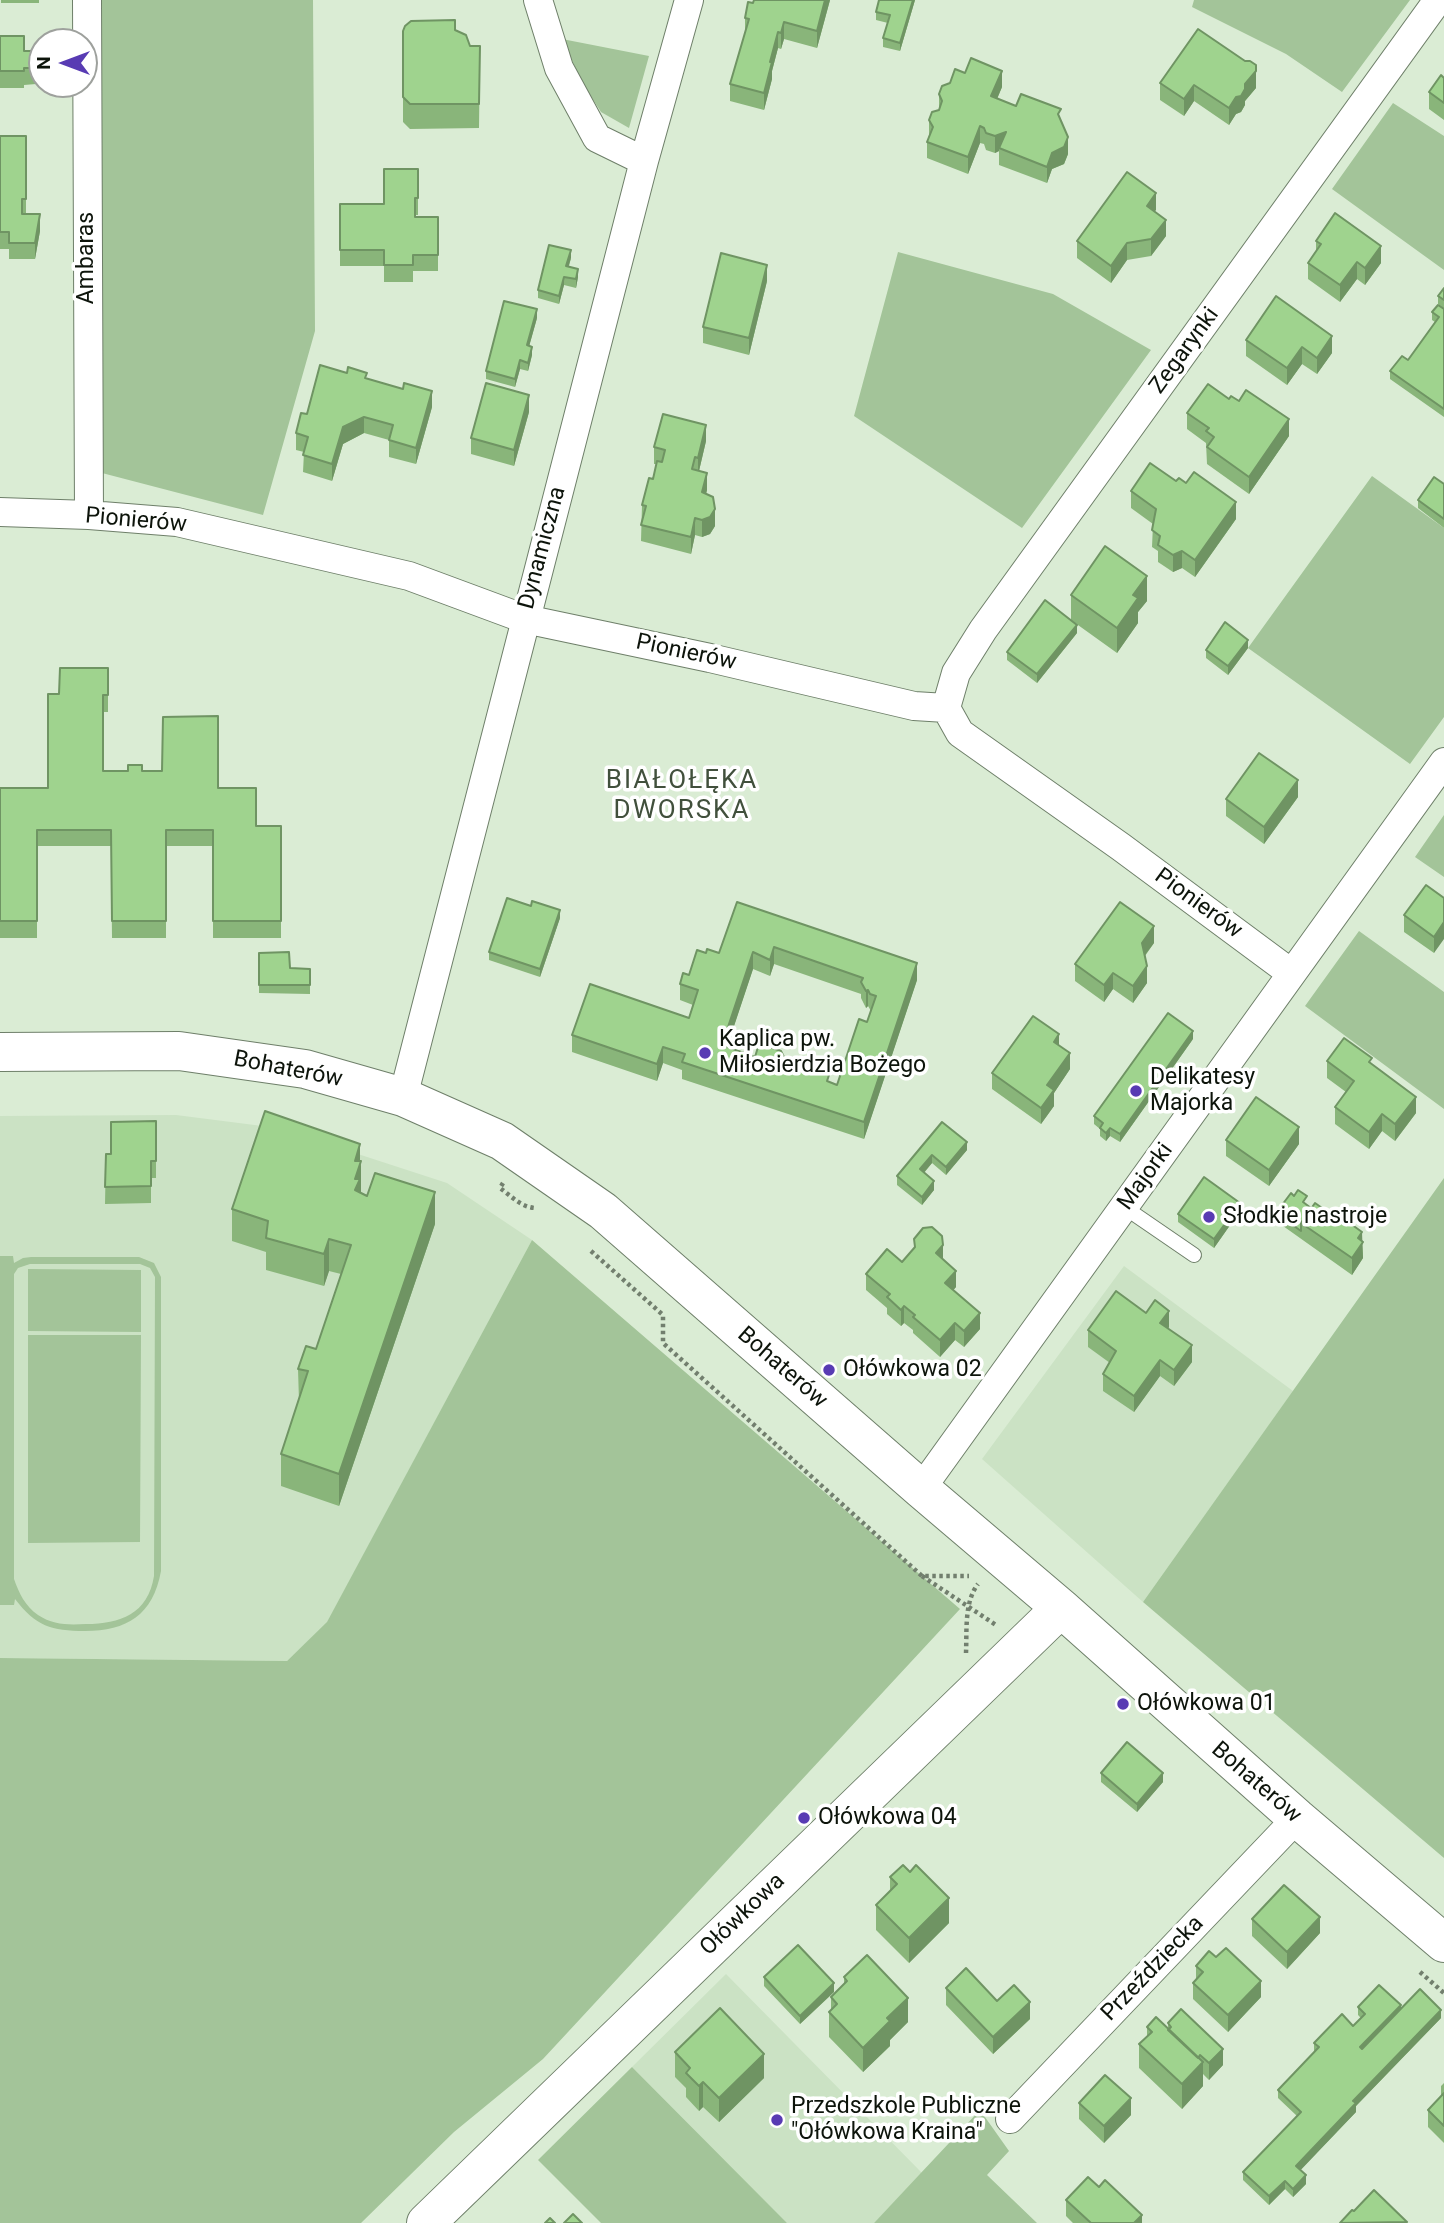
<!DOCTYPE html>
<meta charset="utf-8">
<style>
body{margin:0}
#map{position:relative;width:1444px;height:2223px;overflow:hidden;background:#daecd4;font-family:Roboto,sans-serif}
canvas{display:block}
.north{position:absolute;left:28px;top:28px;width:70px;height:70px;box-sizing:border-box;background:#fff;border:2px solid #9ea19d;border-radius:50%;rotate:270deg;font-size:19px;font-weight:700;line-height:28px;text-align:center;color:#0d140b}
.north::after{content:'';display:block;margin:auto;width:24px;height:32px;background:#583bb3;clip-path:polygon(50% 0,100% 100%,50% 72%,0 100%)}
</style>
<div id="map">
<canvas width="1444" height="2223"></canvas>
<div class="north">N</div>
</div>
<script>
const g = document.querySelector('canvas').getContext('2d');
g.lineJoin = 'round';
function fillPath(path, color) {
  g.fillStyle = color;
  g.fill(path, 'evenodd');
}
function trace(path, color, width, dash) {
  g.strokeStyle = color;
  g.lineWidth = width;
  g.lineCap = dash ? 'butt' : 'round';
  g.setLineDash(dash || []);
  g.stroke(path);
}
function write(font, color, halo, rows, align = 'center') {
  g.font = font + ' Roboto,sans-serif';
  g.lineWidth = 7;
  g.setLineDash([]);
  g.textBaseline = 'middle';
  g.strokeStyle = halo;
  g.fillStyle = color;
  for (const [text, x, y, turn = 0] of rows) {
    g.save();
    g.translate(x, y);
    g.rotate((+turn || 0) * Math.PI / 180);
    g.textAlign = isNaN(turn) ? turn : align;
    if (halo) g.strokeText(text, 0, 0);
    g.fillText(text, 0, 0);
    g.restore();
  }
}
fillPath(new Path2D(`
 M176,1115L278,1128L447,1183L532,1240L327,1623L287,1661L0,1658V1116Z
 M1124,1266L1293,1391L1143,1602L982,1459Z
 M726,1974L922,2173L874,2223H787L632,2067Z`), '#cbe2c4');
fillPath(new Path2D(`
 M99,0H313L315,331L263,515L102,473Z
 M1194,0H1410L1342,92L1286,54L1192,7Z
 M562,39L649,56L629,128L601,112L583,84Z
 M1393,103L1444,136V270L1332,189Z
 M898,252L1053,294L1151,350L1022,528L854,416Z
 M1372,476L1444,528V717L1410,764L1248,648Z
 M1444,815V877L1415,857Z
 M1359,931L1444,992V1109L1305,1006Z
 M1444,1178V1858L1143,1602Z
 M532,1240L960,1609L543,2059L454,2132L361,2223H0V1658L287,1661L327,1622Z
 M0,1256H13L14,1263L23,1258L31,1257H139L154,1263L161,1277V1571C153,1615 127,1631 85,1631C51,1631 36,1626 15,1599L14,1605H0ZM30,1264H140L150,1268L155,1277L154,1576C148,1614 120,1624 86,1624C68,1625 53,1625 38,1615C25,1606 19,1593 14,1579V1274L18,1268Z
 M28,1269L141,1270V1332L28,1331Z
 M28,1335H141L140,1542L28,1543Z
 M632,2067L787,2223H601L538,2160Z
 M980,2110L1009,2151L987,2175L1037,2223H874Z`), '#a3c499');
const lane = new Path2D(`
 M1124,1207L1194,1255`);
const street = new Path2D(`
 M87,0L89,515
 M538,0L559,68L597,138L644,161
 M0,512L89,515L177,522L409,576L525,619L710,658L914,706L946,708
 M946,708L956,673L983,630L1438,0
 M946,708L960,733L1121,847L1291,973
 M403,1097L644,161L689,0
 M921,1489L1444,762
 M1010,2119L1297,1818`);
const secondary = new Path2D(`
 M0,1052L179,1051L305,1069L403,1097L502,1141L603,1211L921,1489L1061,1608L1297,1818L1444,1943
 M426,2223L1061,1608`);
trace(lane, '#6e7f69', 16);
trace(street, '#6e7f69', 30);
trace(secondary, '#6e7f69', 40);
trace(new Path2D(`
 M503,1183L500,1188C511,1196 521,1207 535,1208
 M591,1251L663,1315V1343L922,1576H969
 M922,1576L996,1625
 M966,1653C967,1631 964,1602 978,1584
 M1420,1972L1444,1993`), '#727f6e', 4.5, [3.5, 3.5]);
trace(lane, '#fff', 14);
trace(street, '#fff', 28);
trace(secondary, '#fff', 38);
fillPath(new Path2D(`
 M1,0H39V3H1Z
 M830,0L817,48L784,39L781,49L778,48L772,71V79L764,110L730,101V84L745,34V18L753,3Z
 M879,0H915L900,51L883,47V38L888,23L876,20V12Z
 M455,30L470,46H480L479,128L410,129L403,122V31Z
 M0,36L24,51H35L36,84L24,85V88H0Z
 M1444,78V120L1429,109V92Z
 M1160,83L1256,88L1245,101V105L1241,112L1236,114L1229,125L1194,101L1184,116L1160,100Z
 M1002,87L997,99L1016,106L1061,120L1068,154L1064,164L1052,169L1047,183L999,165V151L995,153L986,150L984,144L980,143L968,174L927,158V142L929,135V120L939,110V94Z
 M0,136H26V214L40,231L35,259H9V249H0Z
 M418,169V215H415V217H438V271H413V282H384V266H340V204H384Z
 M1156,210L1154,211L1166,236L1151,256L1127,260L1111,283L1077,258V241Z
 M1316,241L1381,263L1365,285L1357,279L1340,302L1308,279V263L1316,251Z
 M571,258L569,266L578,277L576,288L564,285L559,304L538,298V290Z
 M767,281L749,355L703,343V327Z
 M1444,288V309L1438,304V296Z
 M1276,296L1332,353L1317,374L1302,364L1287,385L1246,356V340Z
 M1444,309V417L1390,379V371L1408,360L1435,322L1432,320V312Z
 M537,318L529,346L532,355L528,371L520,369L515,387L486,379V371Z
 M367,378L432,407L416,464L389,457V440L364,433L343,444L332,481L303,472L304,452L296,450V433Z
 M1229,399L1239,401L1289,436L1249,494L1207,464L1206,443L1187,429V413Z
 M529,412L514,466L471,454V438Z
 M706,441L699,471L707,490L706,494L715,526L710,534L702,537L695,535L691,554L641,541L642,505L653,479L656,464H654V447Z
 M1176,481L1236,519L1195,577L1182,568L1173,572L1158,562V551L1152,547L1153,524L1131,508V491Z
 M1444,484V528L1418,508V500Z
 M1071,595L1147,601L1138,612V623L1117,653L1071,620Z
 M1077,633L1037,683L1007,660V652Z
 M1248,648L1228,675L1206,658V650Z
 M108,668V712H103V771H142L218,788L256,826H281V938H213V846H166V938H112L111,846H37V938H0V788H48Z
 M1298,797L1264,844L1226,816V799Z
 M1444,898L1434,953L1404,932V915Z
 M737,902L917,980L864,1139L682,1079V1070L663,1063L657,1081L572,1052V1035L689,1018L693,1005L680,1000V984L689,975L706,953H719ZM774,964L861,994V998L866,1008L868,1006L871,1011L867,1022L837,1085L727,1047L753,969L770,976Z
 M560,918L540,977L489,960V952Z
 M1154,943L1145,956L1147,983L1133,1003L1113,989L1104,1002L1075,981V964Z
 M259,953L290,968L310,969V994L259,993Z
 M1193,1039L1120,1142L1110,1136L1106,1141L1100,1136V1129L1094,1124V1116Z
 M1059,1045L1070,1069L1054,1093V1106L1041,1124L992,1089V1073Z
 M1327,1061L1372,1064L1416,1113L1395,1141L1382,1131L1369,1149L1335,1124V1107L1346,1092L1327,1078Z
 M156,1121V1178H151V1203L105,1204L106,1154H111Z
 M942,1122L967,1150L946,1175L932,1163L924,1173L934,1190L922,1205L897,1185V1176Z
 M1226,1140L1299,1144L1269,1186L1226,1156Z
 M360,1161L361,1193L435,1224L339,1506L281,1486V1454L299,1401L298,1369L316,1349L341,1274L329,1271L324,1286L266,1270V1252L232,1241V1209Z
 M1307,1205L1311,1208L1345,1220L1362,1241L1363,1258L1352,1275L1276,1221V1213Z
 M1240,1211L1214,1248L1178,1222V1214Z
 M914,1239L943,1260L956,1287L953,1290L980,1329L964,1347L955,1340L940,1357L913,1333V1330L904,1323L901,1326L887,1314V1308L866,1290V1274L902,1262L914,1248Z
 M1146,1313L1169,1327L1168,1329L1192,1362L1174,1386L1160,1376L1134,1412L1103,1391V1374L1110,1363L1088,1347V1330Z
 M1101,1773L1163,1782L1137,1812L1101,1782Z
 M890,1877L949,1923L909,1963L876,1930V1905L890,1891Z
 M1252,1919L1320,1933L1287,1969L1252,1936Z
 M1196,1966L1261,1997L1228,2032L1193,1999V1983L1196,1979Z
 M764,1977L834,1992L800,2024L764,1986Z
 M844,1977L908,2022L890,2040V2046L863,2072L829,2037V2012L831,2010V1997L844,1984Z
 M946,1988L997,2001L1030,2019L993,2054L946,2005Z
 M1358,2007L1401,2009L1441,2018L1356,2106V2112L1300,2170L1306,2184L1293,2197L1285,2189L1269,2205L1243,2180V2172L1297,2116L1278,2098V2090L1314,2052V2043L1353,2026L1361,2018L1358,2015Z
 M1168,2023L1223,2065L1209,2080L1203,2074V2086L1182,2109L1139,2068V2044L1147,2037V2027L1168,2029Z
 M675,2052L764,2078L719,2122L703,2107L699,2111L686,2097V2088L675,2077Z
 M1444,2083V2143L1428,2127V2110L1441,2096V2086Z
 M1079,2103L1131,2115L1104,2143L1079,2119Z
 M1099,2187L1142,2223H1073L1066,2216V2200Z`), '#89b57a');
fillPath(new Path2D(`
 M825,0H830L817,48V31Z
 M913,0H915L900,51V43Z
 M784,22V39L781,49V33Z
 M778,32V48L772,71V79L764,110V93L770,62Z
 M1002,71V87L991,113V96Z
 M1256,71V88L1245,101V105L1241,112L1236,114L1229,125V108L1245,84Z
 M1194,85V101L1184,116V99Z
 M980,126V143L968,174V157Z
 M1006,132L999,148V151L995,153V136Z
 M1068,137V154L1064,164L1052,169L1047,183V167L1052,153Z
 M1156,193V210L1147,222V206Z
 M40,214V231L35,259V243Z
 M1166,220V236L1151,256V239Z
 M1127,243V260L1111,283V266Z
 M1381,246V263L1365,285V268Z
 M571,250V258L566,274V266Z
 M1357,262V279L1340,302V285Z
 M767,265V281L749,355V338Z
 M578,269V277L576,288V279Z
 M564,277V285L559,304V296Z
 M537,309V318L527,354V345Z
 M1332,336V353L1317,374V358Z
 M532,347V355L528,371V363Z
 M1302,347V364L1287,385V368Z
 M520,360V369L515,387V379Z
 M432,391V407L416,464V448Z
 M529,395V412L514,466V450Z
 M364,417V433L343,444L332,481V464L343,427Z
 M1289,419V436L1249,494V477Z
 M706,425V441L698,475V458Z
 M707,473V490L702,508V492Z
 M1236,502V519L1195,577V560Z
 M715,509V526L710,534L702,537V520Z
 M695,518V535L691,554V537Z
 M1182,551V568L1173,572V555Z
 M1147,576V601L1138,612V623L1117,653V628L1133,595Z
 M1077,625V633L1037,683V674Z
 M1248,640V648L1228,675V666Z
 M1298,780V797L1264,844V827Z
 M560,910V918L540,977V969Z
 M1444,922V939L1434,953V937Z
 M1154,926V943L1142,959V943Z
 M774,947V964L770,976V960Z
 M753,952V969L722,1062V1045Z
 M917,963V980L864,1139V1122Z
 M1147,966V983L1133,1003V986Z
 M1113,973V989L1104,1002V985Z
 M868,990V1006L866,1008V991Z
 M1193,1031V1039L1120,1142V1134Z
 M1059,1034V1051L1054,1042Z
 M663,1047V1063L657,1081V1064Z
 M1070,1053V1069L1054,1093V1106L1041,1124V1108L1047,1085Z
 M1416,1097V1113L1395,1141V1124Z
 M1382,1114V1131L1369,1149V1132Z
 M1299,1127V1144L1269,1186V1170Z
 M1110,1128V1136L1106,1141V1133Z
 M967,1142V1150L946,1175V1167Z
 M360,1144V1166L361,1161V1193L355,1222V1161Z
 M932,1155V1163L920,1177V1169Z
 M934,1181V1190L922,1205V1197Z
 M435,1192V1224L339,1506V1474Z
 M1240,1203V1211L1214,1248V1239Z
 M1362,1232L1363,1258L1352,1275V1258L1358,1238Z
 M329,1239V1271L324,1286V1254Z
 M943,1245V1261L936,1253Z
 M956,1271V1287L945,1300V1283Z
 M904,1306V1323L901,1326V1310Z
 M1169,1311V1327L1160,1339V1323Z
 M980,1313V1329L964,1347V1331Z
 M955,1323V1340L940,1357V1340Z
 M1192,1345V1362L1174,1386V1370Z
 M1160,1360V1376L1134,1412V1396Z
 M1163,1773V1782L1137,1812V1804Z
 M949,1898V1923L909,1963V1938Z
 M1320,1917V1933L1287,1969V1952Z
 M1261,1981V1997L1228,2032V2015Z
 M834,1983V1992L800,2024V2016Z
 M908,1998V2022L890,2040V2046L863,2072V2048L887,2018Z
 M1030,2002V2019L993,2054V2037Z
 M1401,2005V2013L1360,2056V2047Z
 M1441,2010V2018L1356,2106V2112L1296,2175V2166L1353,2101Z
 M1223,2049V2065L1209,2080V2063Z
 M764,2054V2078L719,2122V2098Z
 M1200,2055V2064L1203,2062V2086L1182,2109V2084L1194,2062Z
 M703,2082V2107L699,2111V2086Z
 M1131,2098V2115L1104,2143V2126Z
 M1306,2175V2184L1293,2197V2189Z
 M1285,2181V2189L1269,2205V2196Z
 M1142,2215V2223H1134Z`), '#6f9463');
const building = new Path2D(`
 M754,0H825L817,31L784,22L781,33L778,32L770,62H772L764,93L730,84L749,19L745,18L748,2L753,3Z
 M879,0H913L900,43L883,38L890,15L876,12Z
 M455,20V30L466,35L470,46H480L479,104H410L403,97V31L405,26L411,21Z
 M1198,29L1245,61H1250L1256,65V71L1245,84V89L1241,96L1236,97L1229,108L1194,85L1184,99L1160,83Z
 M0,36H24V51H35L36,68H24V71H0Z
 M971,58L1002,71L991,96L1016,106L1021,94L1061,109L1058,114L1068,137L1064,147L1052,153L1047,167L999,148L1006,132L995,136L986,133L984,128L980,126L968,157L927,142L933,127L929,120L932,112L939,110L942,101L939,94L942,86L950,83L955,69L965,73Z
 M1441,75L1444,78V103L1429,92Z
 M0,136H26V199H22V214H40L35,243H9V232H0Z
 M384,169H418V198H415V217H438V255H413V265H384V250H340V204H384Z
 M1127,172L1156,193L1147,206L1166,220L1151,239L1127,243L1111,266L1077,241Z
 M1335,213L1381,246L1365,268L1357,262L1340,285L1308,263L1321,244L1316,241Z
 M549,245L571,250L566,266L578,269L576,279L564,277L559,296L538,290Z
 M721,253L767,265L749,338L703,327Z
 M1444,288V300L1438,296Z
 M1276,296L1332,336L1317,358L1302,347L1287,368L1246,340Z
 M504,301L537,309L527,345L532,347L528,363L520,360L515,379L486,371Z
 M1438,305L1444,309V409L1390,371L1402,356L1408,360L1439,317L1432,312Z
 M320,365L347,373L348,367L367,373L365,378L403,389L404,383L432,391L416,448L389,440L393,425L364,417L343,427L332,464L303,455L308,437L296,433L301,413L307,414Z
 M486,383L529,395L514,450L471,438Z
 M1208,384L1229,399L1231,396L1239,401L1246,390L1289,419L1249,477L1207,447L1214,437L1206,431L1209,428L1187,413Z
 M663,414L706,425L698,458L695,457L692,469L707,473L702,492L713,497L715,509L710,517L702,520L695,518L691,537L641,525L646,506L642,505L649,478L653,479L657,461L662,462L665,450L654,447Z
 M1150,463L1176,481L1179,478L1186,483L1194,472L1236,502L1195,560L1182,551L1173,555L1158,545L1160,536L1152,530L1156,509L1131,491Z
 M1434,477L1444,484V519L1418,500Z
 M1105,546L1147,576L1133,595L1138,598L1117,628L1071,595Z
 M1045,600L1077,625L1037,674L1007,652Z
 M1225,622L1248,640L1228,666L1206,650Z
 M60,668H108V695H103V771H128V765H142V771H162L163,717L218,716V788H256V826H281V921H213V830H166V921H112L111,830H37V921H0V788H48V694H59Z
 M1259,753L1298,780L1264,827L1226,799Z
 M1426,885L1444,898V922L1434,937L1404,915Z
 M507,898L531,906L532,901L560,910L540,969L489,952Z
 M737,902L917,963L864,1122L682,1062L685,1054L663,1047L657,1064L572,1035L590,984L689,1018L698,990L680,984L683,973L689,975L697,950L706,953L707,949L719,953ZM774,947L863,978L861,982L866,991L868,990L870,994L876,996L867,1022L859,1019L837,1085L827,1081L830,1072L827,1066L809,1060L803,1063L800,1072L781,1065L784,1057L781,1051L764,1045L758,1047L755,1057L722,1045L753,952L770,960Z
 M1120,902L1154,926L1142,943L1147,966L1133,986L1113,973L1104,985L1075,964Z
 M289,952L290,968L310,969V985H259V953Z
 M1168,1013L1193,1031L1120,1134L1110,1128L1106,1133L1100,1128L1103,1123L1094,1116Z
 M1033,1016L1059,1034L1054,1042L1070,1053L1047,1085L1054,1090L1041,1108L992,1073Z
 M1344,1038L1372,1058L1369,1062L1416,1097L1395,1124L1382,1114L1369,1132L1335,1107L1354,1081L1327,1061Z
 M1256,1097L1299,1127L1269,1170L1226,1140Z
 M265,1111L360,1144L355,1161H361L355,1179H360L355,1190L367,1196L375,1173L435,1192L339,1474L281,1454L308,1371L298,1369L306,1346L316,1349L351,1245L329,1239L324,1254L266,1238L268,1221L232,1209Z
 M156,1121V1161H151V1186L105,1187L106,1154H111V1122Z
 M942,1122L967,1142L946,1167L932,1155L920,1169L934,1181L922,1197L897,1176Z
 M1204,1177L1240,1203L1214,1239L1178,1214Z
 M1298,1190L1307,1196L1303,1202L1311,1208L1301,1223V1231L1276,1213L1291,1193L1294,1196Z
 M1315,1203L1335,1217L1338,1212L1345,1217L1344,1219L1362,1232L1358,1238L1363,1242L1352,1258L1301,1223Z
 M932,1227L942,1236L943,1245L936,1253L956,1271L945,1283L980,1313L964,1331L955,1323L940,1340L913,1317L915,1315L904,1306L901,1310L887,1297L890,1294L866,1274L887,1249L902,1262L915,1247L914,1239L923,1228Z
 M1116,1291L1146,1313L1155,1300L1169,1311L1160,1323L1192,1345L1174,1370L1160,1360L1134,1396L1103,1374L1116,1351L1088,1330Z
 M1127,1742L1163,1773L1137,1804L1101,1773Z
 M903,1865L910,1872L916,1865L949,1898L909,1938L876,1905L897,1884L890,1877Z
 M1284,1885L1320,1917L1287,1952L1252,1919Z
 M798,1945L834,1983L800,2016L764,1977Z
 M1226,1948L1261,1981L1228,2015L1193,1983L1203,1972L1196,1966L1209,1951L1216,1957Z
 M867,1955L908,1998L887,2018L890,2021L863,2048L829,2012L837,2004L831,1997L847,1981L844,1977Z
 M966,1968L997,2001L1014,1985L1030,2002L993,2037L946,1988Z
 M1379,1985L1401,2005L1360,2047L1362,2049L1420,1989L1441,2010L1353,2101L1356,2103L1296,2166L1306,2175L1293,2189L1285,2181L1269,2196L1243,2172L1301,2112L1278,2090L1319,2047L1314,2043L1342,2014L1353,2026L1365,2014L1358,2007Z
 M720,2008L764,2054L719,2098L703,2082L699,2086L686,2073L690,2068L675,2052Z
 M1181,2009L1223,2049L1209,2063L1200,2055L1198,2058L1168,2030L1171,2027L1168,2023Z
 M1156,2017L1203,2062L1182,2084L1139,2044L1152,2032L1147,2027Z
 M1105,2075L1131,2098L1104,2126L1079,2103Z
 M1444,2093V2126L1428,2110Z
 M1088,2177L1099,2187L1105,2180L1142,2215L1134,2223H1091L1066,2200Z
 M1374,2190L1407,2222L1340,2223L1352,2210L1354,2211Z
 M573,2214L582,2223H564Z
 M550,2218L555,2223H545Z`);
fillPath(building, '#9fd38e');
trace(building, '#6f9463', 2);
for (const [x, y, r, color] of [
 [705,1053,7,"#583bb3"],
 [1136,1091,7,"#583bb3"],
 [1209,1217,7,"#583bb3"],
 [829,1370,7,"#583bb3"],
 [1123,1704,7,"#583bb3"],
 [804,1818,7,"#583bb3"],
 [777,2120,7,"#583bb3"]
]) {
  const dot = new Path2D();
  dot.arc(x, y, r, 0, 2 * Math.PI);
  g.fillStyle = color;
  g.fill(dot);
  trace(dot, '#fff', 2.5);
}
write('23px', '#0d140b', '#fff', [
 ["Ambaras",87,258,-90],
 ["Zegarynki",1185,351,-54],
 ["Pionierów",136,521,5],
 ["Dynamiczna",543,548,-75],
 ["Pionierów",686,653,12],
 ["Pionierów",1198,904,36],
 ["Bohaterów",288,1070,11],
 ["Majorki",1146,1177,-54],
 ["Bohaterów",782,1368,41],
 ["Bohaterów",1256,1783,41],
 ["Ołówkowa",743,1915,-44],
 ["Przeździecka",1153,1969,-46]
]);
write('23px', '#0d140b', '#fff', [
 ["Kaplica pw.",719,1040],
 ["Miłosierdzia Bożego",719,1066],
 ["Delikatesy",1150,1078],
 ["Majorka",1150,1104],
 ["Słodkie nastroje",1223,1217],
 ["Ołówkowa 02",843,1370],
 ["Ołówkowa 01",1137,1704],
 ["Ołówkowa 04",818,1818],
 ["Przedszkole Publiczne",791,2107],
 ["\"Ołówkowa Kraina\"",791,2133]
], 'left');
g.letterSpacing = '2px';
write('26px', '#41503c', '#fff', [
 ["BIAŁOŁĘKA",682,781],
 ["DWORSKA",682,811]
]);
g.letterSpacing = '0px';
</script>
